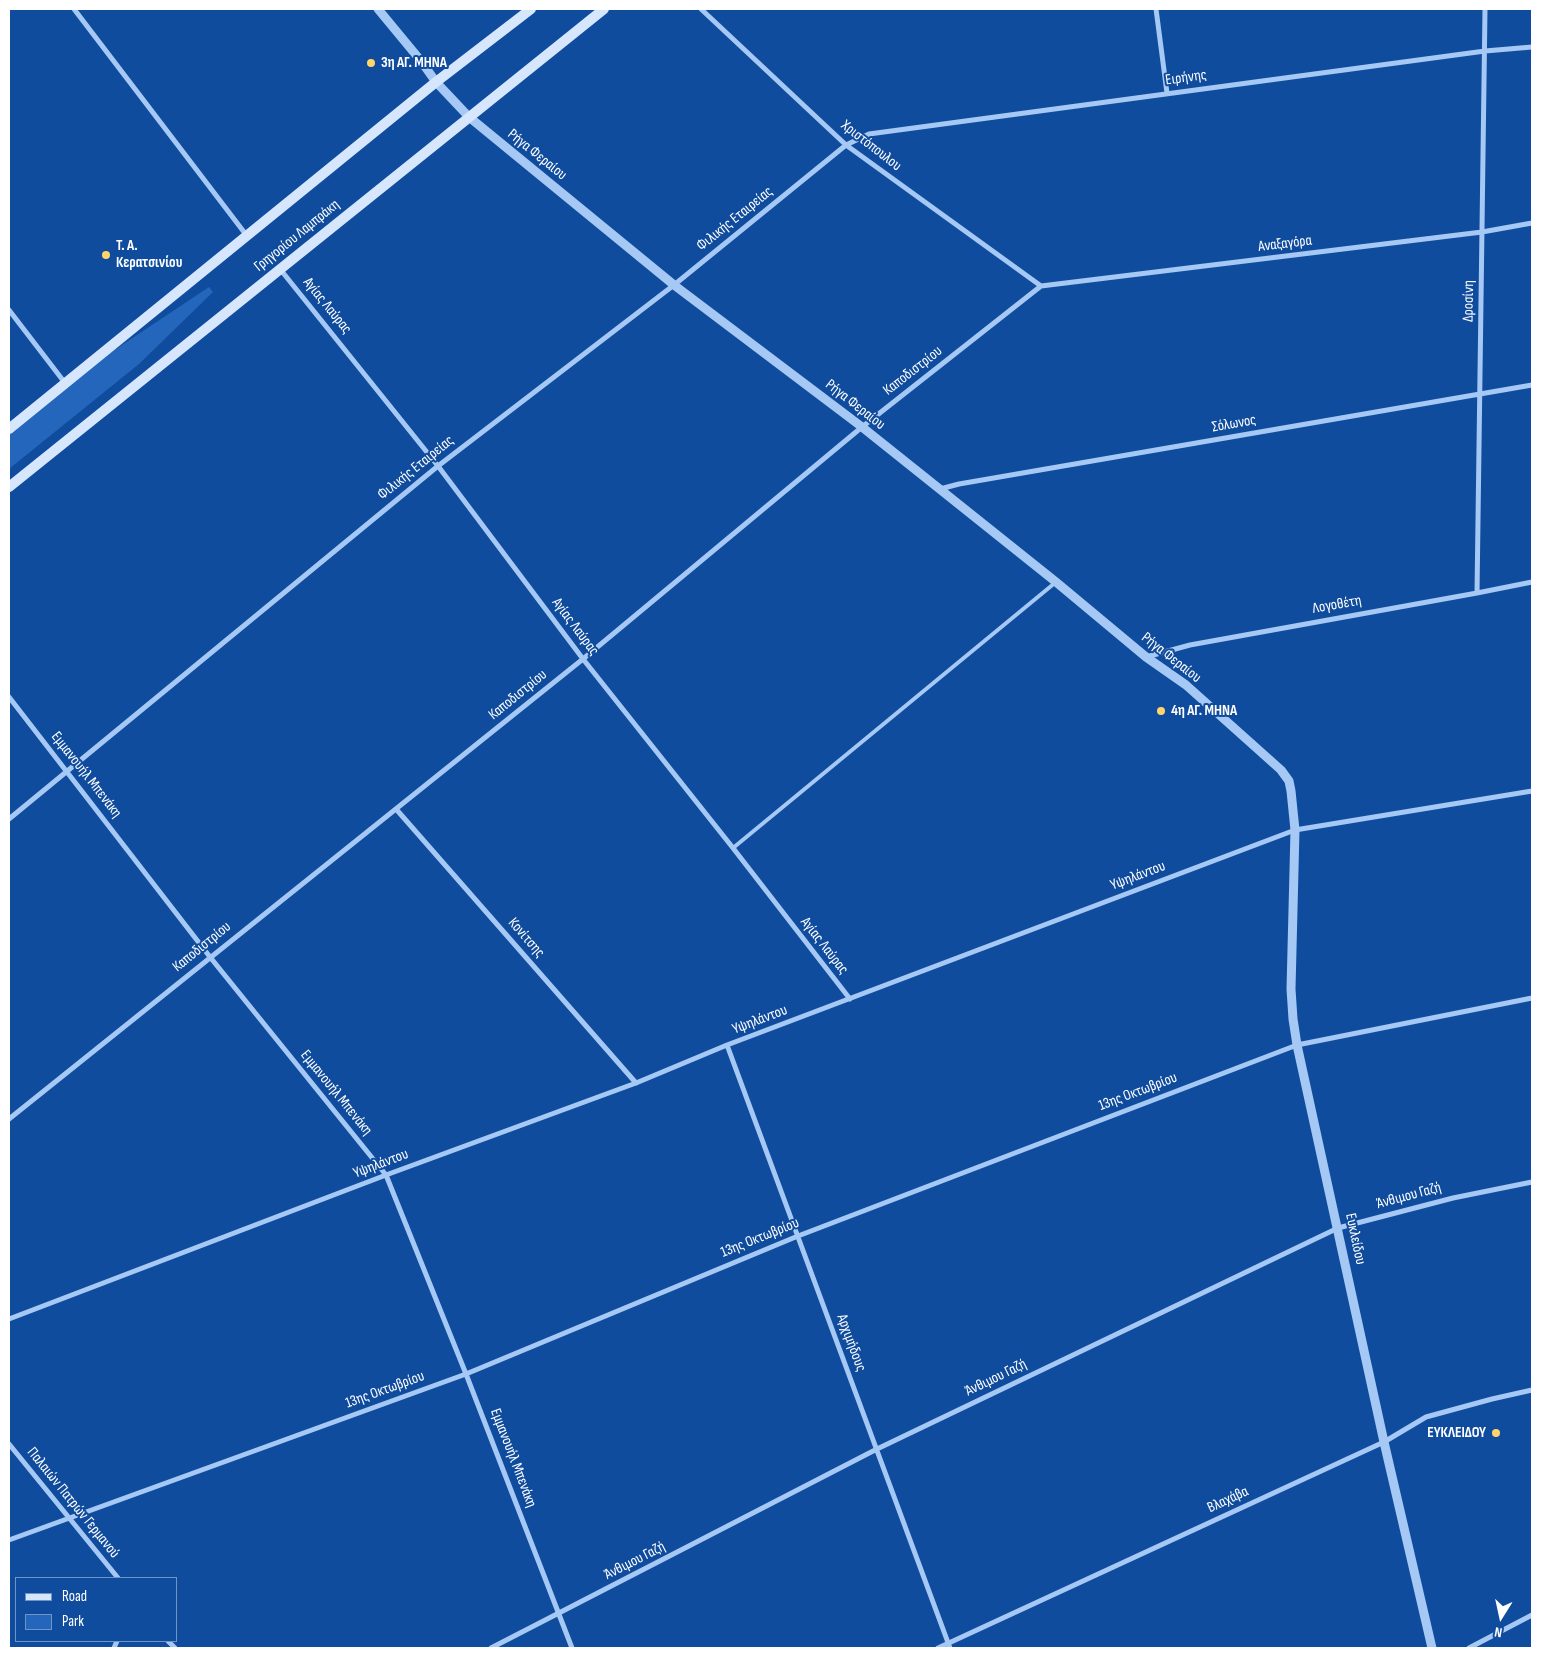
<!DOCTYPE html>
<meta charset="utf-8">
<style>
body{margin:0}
#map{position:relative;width:1541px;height:1657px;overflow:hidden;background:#104c9d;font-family:"Sofia Sans Condensed",sans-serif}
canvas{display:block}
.frame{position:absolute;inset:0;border:10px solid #fff;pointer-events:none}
.legend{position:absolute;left:15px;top:1577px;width:162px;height:65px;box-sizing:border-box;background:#104c9d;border:1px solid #7094c4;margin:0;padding:6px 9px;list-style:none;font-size:15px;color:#fff}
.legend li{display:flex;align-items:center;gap:10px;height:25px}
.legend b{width:25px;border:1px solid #7094c4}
.north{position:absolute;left:1476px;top:1592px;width:50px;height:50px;-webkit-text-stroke:4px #104c9d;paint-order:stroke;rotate:190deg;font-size:14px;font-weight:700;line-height:20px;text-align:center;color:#fff}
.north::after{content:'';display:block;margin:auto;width:18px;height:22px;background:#fff;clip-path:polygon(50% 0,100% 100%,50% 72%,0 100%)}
</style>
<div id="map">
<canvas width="1541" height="1657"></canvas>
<div class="frame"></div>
<ul class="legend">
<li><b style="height:6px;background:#d5e6fd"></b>Road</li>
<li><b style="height:14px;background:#2366bb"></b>Park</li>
</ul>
<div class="north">N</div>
</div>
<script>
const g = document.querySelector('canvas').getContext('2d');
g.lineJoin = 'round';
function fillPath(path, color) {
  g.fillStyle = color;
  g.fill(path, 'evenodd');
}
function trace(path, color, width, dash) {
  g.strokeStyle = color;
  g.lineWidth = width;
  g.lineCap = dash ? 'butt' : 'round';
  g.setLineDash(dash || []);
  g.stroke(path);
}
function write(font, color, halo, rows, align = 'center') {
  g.font = font + ' "Sofia Sans Condensed",sans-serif';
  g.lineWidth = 4;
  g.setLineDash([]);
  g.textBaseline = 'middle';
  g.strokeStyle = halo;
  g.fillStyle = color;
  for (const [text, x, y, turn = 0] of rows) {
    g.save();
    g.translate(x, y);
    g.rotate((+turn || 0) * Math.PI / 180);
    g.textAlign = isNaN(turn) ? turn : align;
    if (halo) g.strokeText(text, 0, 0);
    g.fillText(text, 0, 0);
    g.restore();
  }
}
fillPath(new Path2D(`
 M209,287L213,292L139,364L9,469V429L65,383Z`), '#2366bb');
trace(new Path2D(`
 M733,848L1056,582`), '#a5c8f5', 4);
trace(new Path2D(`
 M74,9L247,236
 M701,9L846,145L1041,286
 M1156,9L1167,93
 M280,269L438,466L583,659L733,848L850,999
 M1041,286L1482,232L1532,223
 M9,310L65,383
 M940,489L959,484L1532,385
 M1477,593L1485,9
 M1146,657L1190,645L1477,593L1532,582
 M9,697L210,957L386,1175L466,1374L572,1648
 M396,809L636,1083
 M9,819L438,466L674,285L846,145L869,134L1485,51L1532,47
 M727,1045L950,1648
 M9,1119L583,659L862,427L1041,286
 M9,1319L386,1175L636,1083L727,1045L1295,830L1532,791
 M9,1444L118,1578
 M9,1540L466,1374L798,1236L1297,1045L1532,998
 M168,1641L175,1648
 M114,1648L117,1641
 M491,1648L877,1449L1338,1228L1453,1198L1532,1182
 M938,1648L1384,1442L1426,1417L1492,1399L1532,1390
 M1469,1648L1532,1615`), '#a5c8f5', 5);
trace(new Path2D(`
 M378,9L421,61L436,82L469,117L674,285L862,427L1056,582L1146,657L1186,685L1281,770L1289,781L1291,791L1295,830L1291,989L1293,1019L1297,1045L1384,1442L1432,1648`), '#a5c8f5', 9);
trace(new Path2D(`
 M9,429L436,82L531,9
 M9,487L604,9`), '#d5e6fd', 10);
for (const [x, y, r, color] of [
 [371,63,5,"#ffd569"],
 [106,255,5,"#ffd569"],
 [1161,711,5,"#ffd569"],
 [1496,1433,5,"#ffd569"]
]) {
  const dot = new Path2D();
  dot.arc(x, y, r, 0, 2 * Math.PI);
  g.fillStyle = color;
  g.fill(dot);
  trace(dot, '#104c9d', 2);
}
write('bold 15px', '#fff', '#104c9d', [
 ["3η ΑΓ. ΜΗΝΑ",381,63],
 ["Τ. Α.",116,246],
 ["Κερατσινίου",116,263],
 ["4η ΑΓ. ΜΗΝΑ",1171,711],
 ["ΕΥΚΛΕΙΔΟΥ",1486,1433,"right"]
], 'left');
write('15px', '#fff', '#104c9d', [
 ["Ειρήνης",1186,78,-8],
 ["Χριστόπουλου",871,146,38],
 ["Ρήγα Φεραίου",537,155,39],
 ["Φιλικής Εταιρείας",735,219,-39],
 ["Γρηγορίου Λαμπράκη",297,236,-39],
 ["Αναξαγόρα",1285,244,-7],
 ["Δροσίνη",1469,301,-89],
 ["Αγίας Λαύρας",327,306,51],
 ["Καποδιστρίου",913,371,-38],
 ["Ρήγα Φεραίου",855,405,38],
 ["Σόλωνος",1234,424,-10],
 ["Φιλικής Εταιρείας",416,468,-39],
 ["Λογοθέτη",1337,605,-10],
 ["Αγίας Λαύρας",575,627,53],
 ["Ρήγα Φεραίου",1171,658,38],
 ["Καποδιστρίου",518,695,-39],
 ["Εμμανουήλ Μπενάκη",86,775,52],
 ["Υψηλάντου",1138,876,-21],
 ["Κονίτσης",526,938,49],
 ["Αγίας Λαύρας",824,946,52],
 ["Καποδιστρίου",202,947,-39],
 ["Υψηλάντου",760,1020,-21],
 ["13ης Οκτωβρίου",1138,1092,-21],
 ["Εμμανουήλ Μπενάκη",336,1093,51],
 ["Υψηλάντου",381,1164,-21],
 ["Άνθιμου Γαζή",1409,1196,-15],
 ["13ης Οκτωβρίου",760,1238,-22],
 ["Ευκλείδου",1355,1239,78],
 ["Αρχιμήδους",851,1343,70],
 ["Άνθιμου Γαζή",996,1378,-26],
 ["13ης Οκτωβρίου",385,1390,-20],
 ["Εμμανουήλ Μπενάκη",513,1458,69],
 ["Βλαχάβα",1228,1500,-25],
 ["Παλαιών Πατρών Γερμανού",73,1503,51],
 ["Άνθιμου Γαζή",635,1561,-27]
]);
</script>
